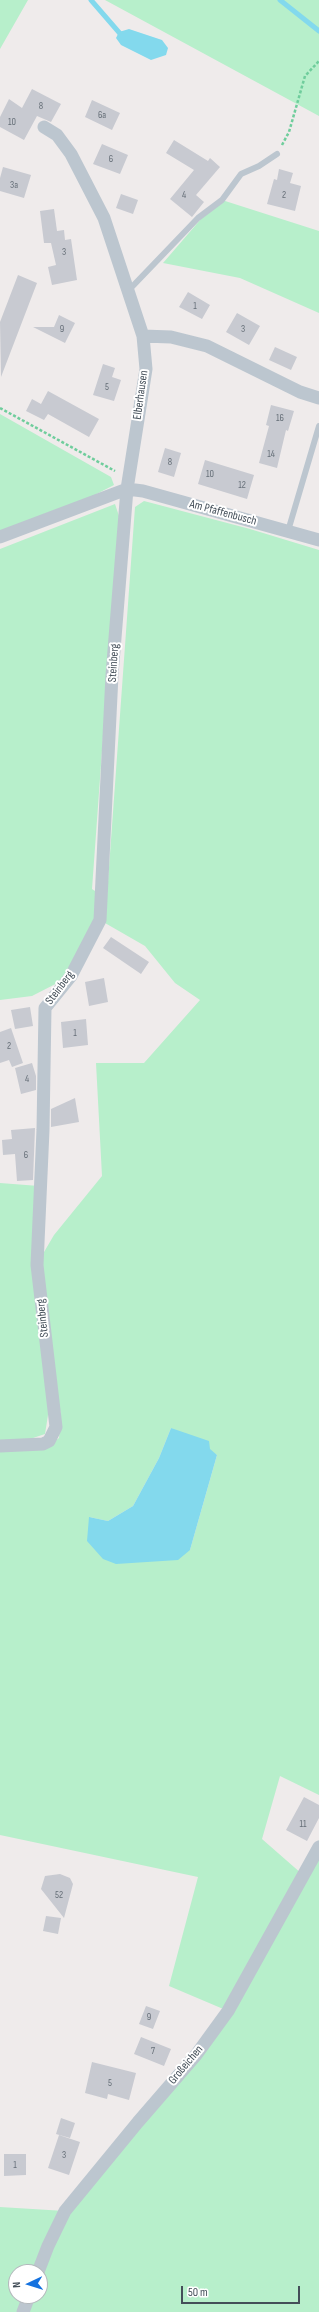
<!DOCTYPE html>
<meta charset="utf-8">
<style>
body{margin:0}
#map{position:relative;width:319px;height:2312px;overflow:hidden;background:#efebeb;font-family:"Sofia Sans Condensed",sans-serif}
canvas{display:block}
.north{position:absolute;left:8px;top:2264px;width:40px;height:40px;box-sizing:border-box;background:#fff;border:1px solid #b4b9bd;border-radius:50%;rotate:266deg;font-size:11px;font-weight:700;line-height:16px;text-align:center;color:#444f59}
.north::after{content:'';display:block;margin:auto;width:14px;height:18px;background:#1572df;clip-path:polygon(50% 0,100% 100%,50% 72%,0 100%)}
.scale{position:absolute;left:181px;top:2286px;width:119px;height:18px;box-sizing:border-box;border:2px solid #444f59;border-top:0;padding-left:5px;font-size:12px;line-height:14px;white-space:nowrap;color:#444f59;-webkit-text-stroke:3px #fff;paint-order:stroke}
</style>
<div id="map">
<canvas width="319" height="2312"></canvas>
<div class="north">N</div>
<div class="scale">50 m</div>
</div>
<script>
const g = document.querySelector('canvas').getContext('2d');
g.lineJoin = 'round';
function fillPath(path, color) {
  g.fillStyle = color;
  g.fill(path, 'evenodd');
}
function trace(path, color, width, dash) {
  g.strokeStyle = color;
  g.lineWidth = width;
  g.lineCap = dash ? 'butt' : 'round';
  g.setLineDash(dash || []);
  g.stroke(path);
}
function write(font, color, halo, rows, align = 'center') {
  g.font = font + ' "Sofia Sans Condensed",sans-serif';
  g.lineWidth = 4;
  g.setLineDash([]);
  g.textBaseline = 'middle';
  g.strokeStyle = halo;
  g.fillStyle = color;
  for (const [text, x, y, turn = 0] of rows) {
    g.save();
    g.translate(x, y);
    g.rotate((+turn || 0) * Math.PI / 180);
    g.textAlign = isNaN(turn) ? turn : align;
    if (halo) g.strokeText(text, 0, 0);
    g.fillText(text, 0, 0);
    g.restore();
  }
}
fillPath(new Path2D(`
 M0,0H28L0,49Z
 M105,0H319V116Z
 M222,200L319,231V313L240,278L163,263L201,219Z
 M0,414L111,477L114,485L83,501L0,533Z
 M144,501L250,529L319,550V1795L280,1776L262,1839L302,1874L319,1840V2312H0V2207L65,2211L228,2011L169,1986L198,1877L0,1835V1451L46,1448L59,1438L61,1414L49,1368L48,1415L45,1434L24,1441L0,1442V1183L39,1186L37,1264L54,1235L102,1176L96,1063H144L200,1000L175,983L145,946L105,923L135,507ZM171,1428L217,1455L190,1550L89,1517L108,1521L133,1506L159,1458ZM16,2272H40V2296H16Z
 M115,504L119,516L92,889L101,895L100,920L71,976L32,996L0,1000V549Z`), '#b7efcb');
fillPath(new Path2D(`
 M129,29L162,40L168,48L166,55L151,60L121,45L116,38L119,32Z
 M171,1428L209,1441L210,1449L217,1455L190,1550L178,1560L116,1564L103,1559L87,1541L89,1517L108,1521L133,1506L159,1458Z`), '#83d9ed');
trace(new Path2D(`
 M91,0L123,37
 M280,0L319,31`), '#83d9ed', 5);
fillPath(new Path2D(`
 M32,89L61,104L51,122L37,116L24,140L0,127V117L9,99L22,108Z
 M92,100L120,113L112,130L85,117Z
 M174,140L208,161L210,158L220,167L196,195L204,202L192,217L170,199L194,170L166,153Z
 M102,144L128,155L120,174L93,164Z
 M3,167L31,175L24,198L0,191V178Z
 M279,169L293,173L290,183L301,186L295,211L267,204L274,179L277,180Z
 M121,194L138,200L133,214L116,208Z
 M54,209L57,231L64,230L65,240L71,239L77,280L52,285L48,267L56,265L51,243H44L40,211Z
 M18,275L37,283L1,377L0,322Z
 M188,292L210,305L202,319L179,307Z
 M237,313L260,326L249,345L226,332Z
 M59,315L75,323L65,343L33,327H54Z
 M275,347L297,357L291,370L269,360Z
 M103,364L115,368L112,377L121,380L114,401L93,395Z
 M48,391L99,419L89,437L48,414L44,420L26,411L32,399L41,404Z
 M271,405L294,411L288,431L286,430L277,468L259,463L269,426L266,425Z
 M165,448L181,453L174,477L158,472Z
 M205,460L254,475L247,499L198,484Z
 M111,937L149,962L141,974L103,948Z
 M104,978L108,1002L89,1006L85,982Z
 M30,1007L33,1026L15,1029L11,1010Z
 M86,1019L88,1045L63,1048L61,1022Z
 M11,1028L23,1063L12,1067L9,1060L0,1063V1032Z
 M32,1063L36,1076V1090L21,1094L15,1068Z
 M75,1098L79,1122L51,1127V1109Z
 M35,1128L33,1180L17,1181L15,1154L3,1155L2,1140L12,1139L11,1130Z
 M304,1797L319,1805V1818L307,1841L286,1830Z
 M60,1874L70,1878L73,1884L64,1918L41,1889L45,1876Z
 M46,1916L61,1918L58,1934L43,1931Z
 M146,2006L160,2011L153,2029L139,2024Z
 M141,2037L171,2049L164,2066L134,2054Z
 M92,2062L136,2073L129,2100L108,2094L107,2099L85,2093Z
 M61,2118L75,2123L70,2138L56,2134Z
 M59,2135L80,2142L69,2175L48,2168Z
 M4,2154H26V2175L4,2176Z`), '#c8cad1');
trace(new Path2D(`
 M282,145L289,132L305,76L319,61
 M0,408L115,471`), '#6fcd9c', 2.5, [3, 2]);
trace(new Path2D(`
 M128,291L198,218L222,200L241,174L259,166L277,154
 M288,531L319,426`), '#bcc6cf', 6);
trace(new Path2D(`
 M143,336L171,337L207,346L300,392L319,398
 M0,537L127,489L143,491L319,540
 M0,1446L43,1444L49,1441L56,1427L37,1265L43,1130L45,1008L71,976L100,920L112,675L127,489L146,369L143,336L104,218L71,154L57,135L44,127
 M38,2272L48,2246L65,2211L138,2122L196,2055L228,2011L319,1847
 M23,2312L29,2296`), '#bcc6cf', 13);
write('10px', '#656e77', null, [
 ["8",41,106],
 ["6a",102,115],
 ["10",12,122],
 ["6",111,159],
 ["3a",14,185],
 ["4",184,195],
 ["2",284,195],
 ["3",64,252],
 ["1",195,306],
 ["9",62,329],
 ["3",243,329],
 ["5",107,387],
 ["16",280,418],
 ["14",271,454],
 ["8",170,462],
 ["10",210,474],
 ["12",242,485],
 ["1",75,1033],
 ["2",9,1046],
 ["4",27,1079],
 ["6",26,1155],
 ["11",303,1824],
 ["52",59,1895],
 ["9",149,2017],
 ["7",153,2051],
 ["5",110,2083],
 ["3",64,2155],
 ["1",15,2165]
]);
write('12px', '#444f59', '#fff', [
 ["Elberhausen",141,395,-82],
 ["Am Pfaffenbusch",223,513,15],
 ["Steinberg",114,663,-86],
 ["Steinberg",60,988,-53],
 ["Steinberg",43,1318,-96],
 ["Großeichen",186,2065,-50]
]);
</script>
